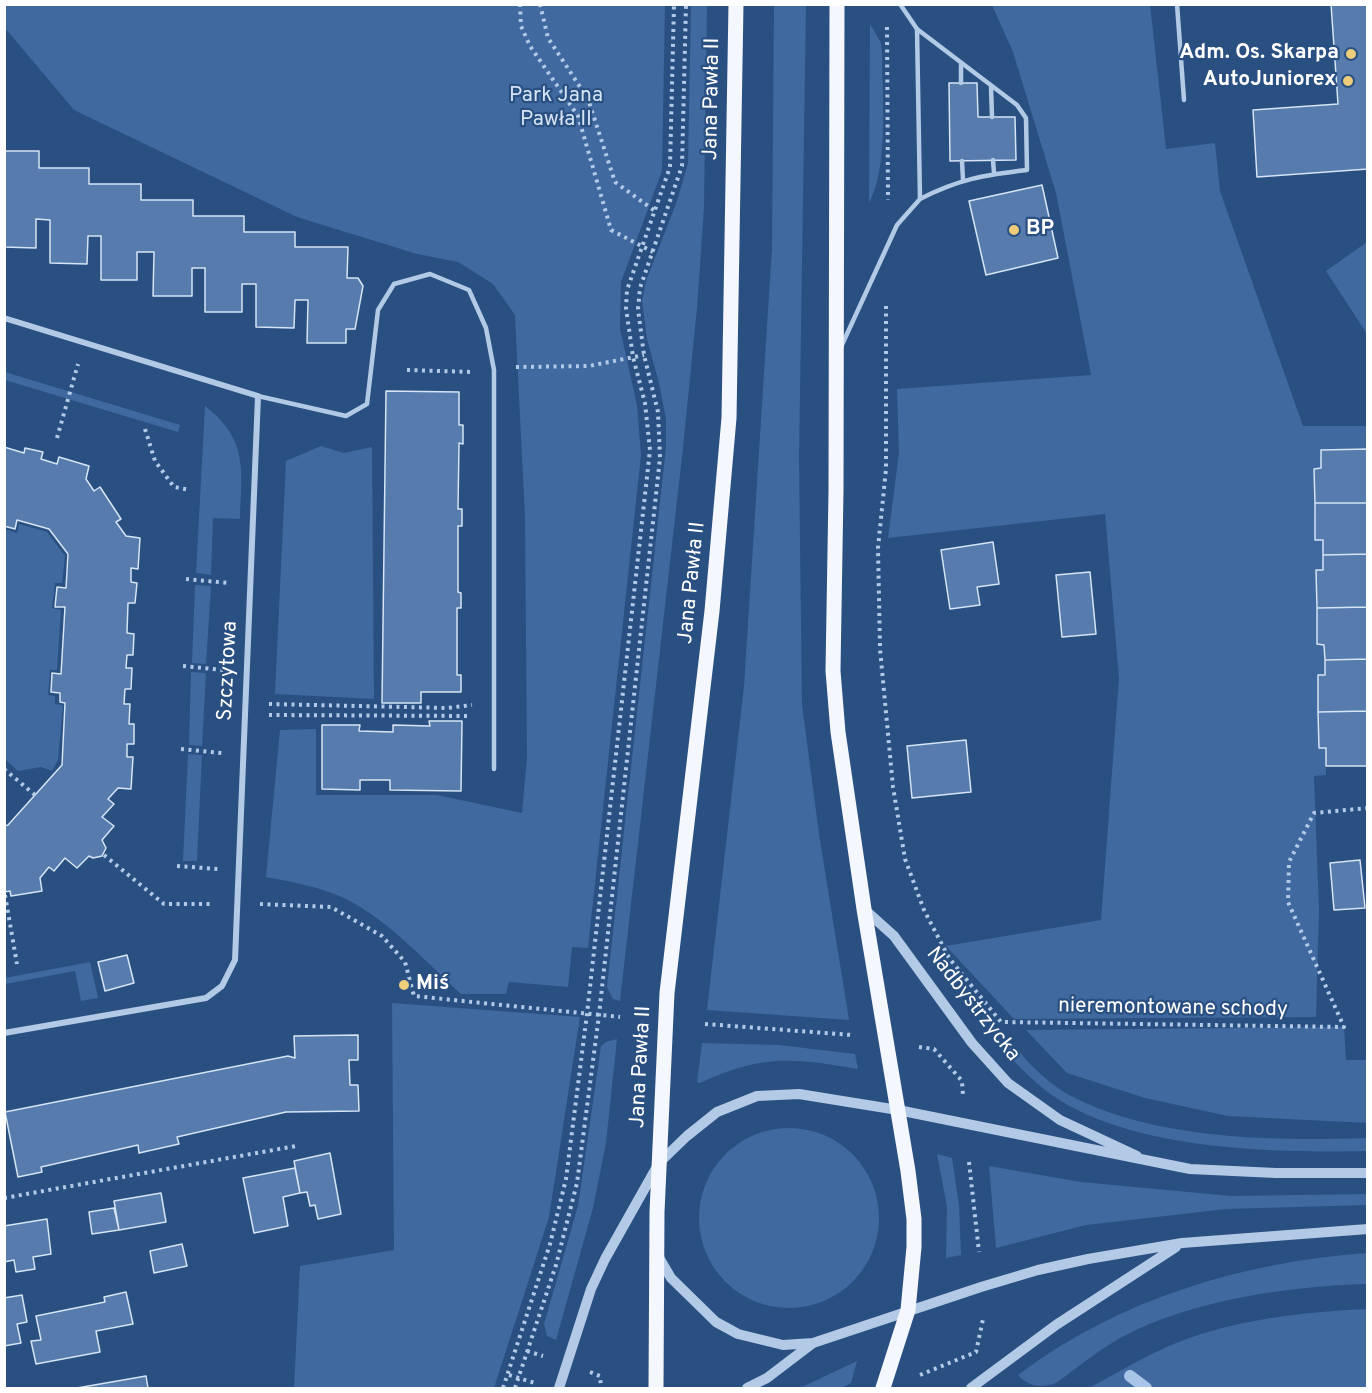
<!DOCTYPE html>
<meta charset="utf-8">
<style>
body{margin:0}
#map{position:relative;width:1372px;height:1393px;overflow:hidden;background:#2a5082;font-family:Overpass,sans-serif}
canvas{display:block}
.frame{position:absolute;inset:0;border:6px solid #fff;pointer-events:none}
</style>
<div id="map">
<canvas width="1372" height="1393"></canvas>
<div class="frame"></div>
</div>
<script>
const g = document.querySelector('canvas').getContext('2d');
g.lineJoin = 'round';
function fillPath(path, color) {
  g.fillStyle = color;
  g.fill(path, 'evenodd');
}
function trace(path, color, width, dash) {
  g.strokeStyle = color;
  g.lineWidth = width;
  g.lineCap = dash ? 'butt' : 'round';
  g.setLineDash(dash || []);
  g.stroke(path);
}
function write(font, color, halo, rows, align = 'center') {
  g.font = font + ' Overpass,sans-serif';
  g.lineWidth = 4.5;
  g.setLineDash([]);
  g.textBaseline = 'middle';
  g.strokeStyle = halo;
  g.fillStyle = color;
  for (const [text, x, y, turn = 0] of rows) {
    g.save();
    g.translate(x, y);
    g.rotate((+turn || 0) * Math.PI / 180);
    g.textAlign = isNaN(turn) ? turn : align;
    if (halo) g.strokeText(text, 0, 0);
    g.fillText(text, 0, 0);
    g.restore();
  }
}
fillPath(new Path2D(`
 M4,5H665L662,171L621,282L620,329L637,405L641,455L588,948L572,947L568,987L509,982L506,994H461C427,963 388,920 346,899C321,887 293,882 266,877L280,730L316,729V795H437L522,813L527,758L525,518L515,315L493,284L458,262L417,254L297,217L74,110L5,28Z
 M691,5H707L704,208L697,308L683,448L620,1001L613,999L607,987L666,447V419L659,383L647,339L642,301L646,281L677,201L688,163Z
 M774,5H806L799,458L802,705L819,834L849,1020L707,1010L744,686L772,248Z
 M992,5H1150L1166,149L1215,143L1220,191L1303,426H1367V449L1321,450V468L1314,469L1315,539L1323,540V570L1316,571L1317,644L1324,645L1325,675H1318L1319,748H1326V775L1314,776L1319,910L1316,1017L1014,1019L946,946L1101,920L1119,678L1105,514L888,538L899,453L897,389L1091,375L1056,193L1013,52Z
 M870,24L881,43L882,54C882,96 889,167 869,203Z
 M1367,242V334L1326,271Z
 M5,372L180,425L178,432L5,380Z
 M205,406C248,439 242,470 240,519L213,518L211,575L196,573Z
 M321,446L344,453L372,447L374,699L275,694L286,461Z
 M19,524L47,532L65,556L62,583H55L52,608L61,610L57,670H50L48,695L55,696V704L63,705L58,760L52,771L41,767L18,771L5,759V529L17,533Z
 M195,585L211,586L206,664L192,663Z
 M191,672L206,673L202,746L189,745Z
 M188,754L202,755L197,861H183Z
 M90,962L98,998L81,1001L75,971L5,984V978Z
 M392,1003L580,1017L549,1217L494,1388H294L300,1266L394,1250Z
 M1344,1027L1346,1060H1367V1123L1228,1116L1145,1098L1067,1073L1026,1030Z
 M617,1039L606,1143L593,1208L556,1340L547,1336L544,1324L578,1206L601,1046L606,1042Z
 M1005,1041C1016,1045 1021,1054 1028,1062C1041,1075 1056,1088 1071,1096C1156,1140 1274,1141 1367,1138V1151C1276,1153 1141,1150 1061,1101C1036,1086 1017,1064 997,1043Z
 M702,1043L779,1045L855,1054L858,1069C792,1058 763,1054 700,1083L697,1082Z
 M699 1218a90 90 0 1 1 180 0a90 90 0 1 1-180 0Z
 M937,1154L952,1158L959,1205L961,1255L946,1258L947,1207Z
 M989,1166L1081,1182L1231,1196L1367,1194V1205L1226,1209L1086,1225L996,1248Z
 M1367,1253V1284C1291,1286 1192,1300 1124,1336C1100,1349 1078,1367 1056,1383C1041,1388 1029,1387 1018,1375C1119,1299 1242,1262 1367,1253Z
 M1367,1309V1388H1089C1115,1374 1152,1352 1179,1342C1237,1319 1305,1312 1367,1309Z
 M857,1361L851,1383L841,1388H800Z`), '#3f699f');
trace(new Path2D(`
 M1130,1376L1146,1388`), '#a8c4e6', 12);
const building = new Path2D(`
 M1331,4H1368V169L1257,177L1253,110L1338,104Z
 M949,83H977L978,117H1015L1016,160L950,161Z
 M4,151H39V168H89V184H141V200H193V216H244V232H295V247H348L347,278H358L363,286L355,329H346V343H307L308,300H295L294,328L256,327V284H242V312H205V268H192V296H153L154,252H137V280H101V236H88L87,264L50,263V220L36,219V248L4,247Z
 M1042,185L1058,258L986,275L969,201Z
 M386,391L459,392V425H463V444L459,443L458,509H462V526H458V592L461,593V608H457V675H461V692H421V703H382Z
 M4,447L24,453L25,448L43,452L41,459L57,464L59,457L89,466L86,479L94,491L100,487L121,519L116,522L126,536L140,538L138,569L131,568V582L137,583L135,603H128L127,633L134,634L133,655H127L126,668H132L131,689H125L124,704H130L129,724H134V744H127V757H133L131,789L118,788L108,799L114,804L102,817L114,826L102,840L106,848L102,856L93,858L89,856L77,868L65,858L54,871L49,867L40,878L42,891L11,896L10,891L4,892V826L8,825L62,765L65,703L60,702V693L51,692L52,673L61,674L65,607H55L57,587L66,588L68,554L49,529L17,520L15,529L4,526Z
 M1368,449V503H1315L1314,469L1321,468V450Z
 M1315,503H1368V554L1323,555V540H1315Z
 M993,542L999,584L977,587L980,605L950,609L941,550Z
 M1368,554V607L1317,608L1316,570H1323V555Z
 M1090,572L1096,634L1062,637L1056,575Z
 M1368,607V659L1325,660L1324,645L1317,644V608Z
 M1368,659V711L1318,712V675H1325V660Z
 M1368,711V766H1326V748H1319L1318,712Z
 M429,721H462L461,791L390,790V780H360V790L322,789V725H360L359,731L393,732V725L430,726Z
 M966,740L971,792L912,798L907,746Z
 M1360,860L1365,908L1334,910L1330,863Z
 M127,955L134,983L105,991L98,962Z
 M358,1035V1060H349L350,1085H358L359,1111L286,1112L177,1137L179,1144L139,1153L138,1145L41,1167L42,1172L18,1177L5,1112L288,1056L295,1058L294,1036Z
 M330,1153L341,1214L318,1219L315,1205L310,1206L307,1192L300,1193L294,1161Z
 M295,1168L300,1193L283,1197L288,1226L254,1233L243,1178Z
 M161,1193L166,1222L119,1230L114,1201Z
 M114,1208L119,1230L92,1234L89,1212Z
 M47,1219L51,1254L33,1257L35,1269L16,1272L14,1260L4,1262V1226Z
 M182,1244L187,1266L154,1273L150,1251Z
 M126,1292L133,1324L96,1331L100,1352L36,1364L31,1341L41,1340L36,1316L105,1302L104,1297Z
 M22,1295L27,1322L17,1324L21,1343L4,1346V1298Z
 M146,1376L148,1388H77Z`);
fillPath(building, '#567bac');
trace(building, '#d6e4f5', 1.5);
trace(new Path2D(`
 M520,4L521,26L530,46L578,116L611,230L653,252
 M540,4L548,38L588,99L615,182L655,211
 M887,27L888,200
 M886,306V469L878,548L880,649L893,787L905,859L924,910L949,958L1001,1022L1344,1027L1288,902L1289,862L1314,813L1368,808
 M516,367L589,366L644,355
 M407,370L473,372
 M145,429L155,461L174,487L190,490
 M57,438L78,364
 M186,579L228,583
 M183,666L224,670
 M269,704L447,708L472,705
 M269,715L471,716
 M181,749L222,753
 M4,769L35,795
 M104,855L164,904H214
 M177,866L218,869
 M5,895L17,964
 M260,904L331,907L382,936L405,962L414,996L620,1017
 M705,1024L852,1035
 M919,1047L934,1049L962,1081L963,1095
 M969,1162L979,1252
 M4,1198L296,1146
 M527,1351L543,1356
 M590,1372L600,1376L601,1388
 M509,1375L535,1383
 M920,1375L976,1352L983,1319
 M503,1388L550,1244L566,1179L587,1014L650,450L645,403L633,357L626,308L627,290L670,167L674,4
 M515,1388L556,1265L577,1183L599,1015L660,458L658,412L644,355L638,309L640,288L682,166L686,4`), '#b3cae6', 4, [3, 4.5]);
trace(new Path2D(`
 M1177,4L1184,100
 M917,29L1017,105L1026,118L1027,170C984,175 959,179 920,199
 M961,65V83
 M991,87L992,117
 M993,160L994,173
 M962,161L963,180
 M841,347L897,225L920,199L917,29L900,4
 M258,396L346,416L367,404L378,310L394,284L430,274L469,290L486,328L494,370V769`), '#b3cae6', 4.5);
trace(new Path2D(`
 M4,318L258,396L235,960L222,986L206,998L4,1033`), '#b3cae6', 6);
trace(new Path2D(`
 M864,909L894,936L972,1043L1008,1083L1060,1120L1137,1156
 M657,1254L671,1278L716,1322L738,1334L783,1345L813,1343L981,1287L1038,1270L1088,1259L1182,1243L1368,1229
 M559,1388L591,1289L605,1259L659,1163L687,1136L717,1112L757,1096L799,1094L898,1110L1190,1169L1276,1173H1368
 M747,1388L767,1378L813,1343
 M971,1388L1056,1325L1176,1247`), '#b3cae6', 10);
trace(new Path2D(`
 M837,4L836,490L833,671L838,732L864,909L908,1171L914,1219V1247L908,1310L883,1388
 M656,1388L657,1212L667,993L712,611L729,418L736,4`), '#f4f7fd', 15);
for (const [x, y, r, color] of [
 [1351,54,6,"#edcd7b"],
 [1348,81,6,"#edcd7b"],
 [1014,230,6,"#edcd7b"],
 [404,985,6,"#edcd7b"]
]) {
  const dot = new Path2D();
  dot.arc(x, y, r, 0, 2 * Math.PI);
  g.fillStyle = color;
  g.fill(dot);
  trace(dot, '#2a5082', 2);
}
write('bold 21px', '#fff', '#2a5082', [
 ["Adm. Os. Skarpa",1339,54],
 ["AutoJuniorex",1336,81],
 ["BP",1026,230,"left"],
 ["Miś",416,985,"left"]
], 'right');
write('21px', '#d6e4f5', '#2a5082', [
 ["Park Jana",556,97],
 ["Pawła II",556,121]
]);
write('21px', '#fff', '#2a5082', [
 ["Jana Pawła II",713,99,-89],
 ["Jana Pawła II",693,583,-84],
 ["Szczytowa",229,671,-87],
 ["Nadbystrzycka",972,1005,52],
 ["nieremontowane schody",1173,1009,1],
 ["Jana Pawła II",642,1067,-87]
]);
</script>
